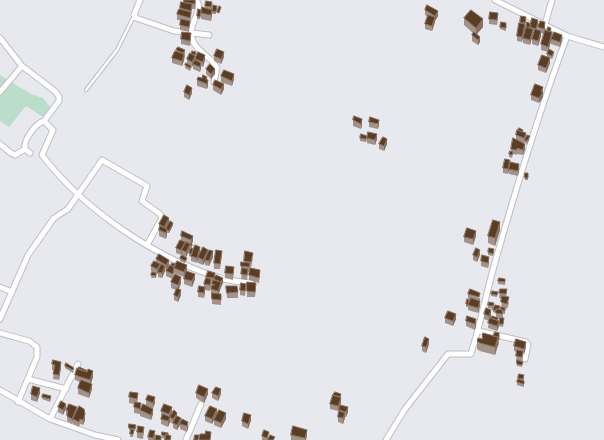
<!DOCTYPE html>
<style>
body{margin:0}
canvas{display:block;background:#e8e8ef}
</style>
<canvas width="604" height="440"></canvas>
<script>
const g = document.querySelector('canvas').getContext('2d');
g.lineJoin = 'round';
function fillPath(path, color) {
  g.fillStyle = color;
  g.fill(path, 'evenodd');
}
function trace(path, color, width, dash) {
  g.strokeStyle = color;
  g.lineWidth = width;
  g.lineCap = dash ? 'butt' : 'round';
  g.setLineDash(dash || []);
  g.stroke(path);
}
fillPath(new Path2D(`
 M0,75L31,94L43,98L51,108L43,117L26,106L9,127L0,121Z`), '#bbdeca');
const lane = new Path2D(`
 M86,90L117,50L134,16`);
const street = new Path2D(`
 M140,0L134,15L136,18L174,31L209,35
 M196,0C204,8 190,24 191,33C192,51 211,55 217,68L214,82
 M495,0L567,36L604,47
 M545,24L552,0
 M0,38L22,66L56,92L59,97V101L44,121L53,130L42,155C84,210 157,260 224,279C232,281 242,282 251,283
 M0,92L22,66
 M0,144L11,153L15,155L25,149
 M30,153L25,149C23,140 36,123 44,121
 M0,287L12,292
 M0,319L28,255L54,218L68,209L102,160L147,186L142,201L160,214L162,218L147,245
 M479,331L526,342L528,344L525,359
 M0,333L29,341L37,347V357L18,402
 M28,379L66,389
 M0,390L50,419L95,435L118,440
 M50,419L78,364
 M186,440L201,404
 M386,440L405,409L448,354H471C480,325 486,295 494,266C516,188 539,112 567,36`);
trace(lane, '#bebfc5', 4.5);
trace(street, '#bebfc5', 7);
trace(lane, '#fff', 2.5);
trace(street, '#fff', 5);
fillPath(new Path2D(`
 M184,0H196L195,9H192L189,32L180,30V20H177V14L180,9L181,2H184Z
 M205,6L212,7V15L211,21L201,19V13L205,8Z
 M217,9L216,14H212V11Z
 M425,10L438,16L435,21V22L432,31L425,29V24L428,17L425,15Z
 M201,12L200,19H197V16Z
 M464,18L483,27L477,34L480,42L478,45L472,41V35L473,33L464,25Z
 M489,19H498L497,25L489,24Z
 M520,22H526L522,42L517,41V36Z
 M538,25L537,30H538V27L545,28L544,34L541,33V36L538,46L532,44V39L534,33H533L530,45L523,43V38L526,27Z
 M506,26V31L500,29V27Z
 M551,30V32L552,37L562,40L560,47L551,44V40L548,52L541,50V44L547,31Z
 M181,39H191L190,46L181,44Z
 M178,47L185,55L184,60L182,66L172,63V58L176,52Z
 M192,54H196L195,60V59L205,60L203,67L201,66L200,72L193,69V64L190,71L185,68V65L187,63V59Z
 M547,54L554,55L552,59L550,58V63L546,73L538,70V65L547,56Z
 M214,56L224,57L221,64L214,61Z
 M206,69L215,74L211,79L206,74Z
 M221,76L234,79L232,86L221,82Z
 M202,78L207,80L208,86L207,89L197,86V80Z
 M213,85L224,89L221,95L213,90Z
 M543,87V97L539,103L531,100V95Z
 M184,92L192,93L189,100L184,97Z
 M353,120L362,125L361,129L353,126Z
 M369,122L379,125L378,129L369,127Z
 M523,132L526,138L530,139L527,144L525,143V140L524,143L525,149L523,155L517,154V155L513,154L512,158L509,157V154L511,152V149L516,139V135Z
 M361,134L377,139L375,145L367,143V140L366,142L360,141Z
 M379,144H387L384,151L379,149Z
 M510,165L519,169L518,176L509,174V169L508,174L503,173V168Z
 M525,173H528V180H525Z
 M169,223L173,225L169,233H167V234L166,239L159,236V224Z
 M500,230L495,246L488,243V236Z
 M181,236L193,241L192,244V248L200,252H208L213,257L209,266L205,265V262L203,265L198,263V259L197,263L191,261V257L189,256V253L191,248H190L186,257L187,260L185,263L180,261V258L182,255V253L181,255L176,253V248L181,240Z
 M476,236L473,245L464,242V237Z
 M488,252H494L493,256L488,255Z
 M473,255H480L477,262L473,260Z
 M222,256L220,269H214V263Z
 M253,258L251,268L250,267V268L260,275L259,283L249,280V272H248L247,280L241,279L242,271H241V266L244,262V261Z
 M156,259L169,265L166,270L165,269V271L162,278L158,277V273L157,274H156V278H151L152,272H153L151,271V266L156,262Z
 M481,261L489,262L488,268L481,266Z
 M170,265L187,270L184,277L174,273V270V271L173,278L181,283L179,289L181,295L178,302L174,300V295L176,290L171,288V282L173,279L166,276V271Z
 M234,272L233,280L225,278V273Z
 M216,275L223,283L221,287L219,294L221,299V305L212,304V295L211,294V289L212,283H211L210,291L205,290L204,298L198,297V292L204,287V284L206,277H215Z
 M184,279H195L192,287L184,284Z
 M505,279V285L498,284V281Z
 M226,286L238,292V298H227Z
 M256,288L255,297H247V291Z
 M246,289L245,296L240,295V290Z
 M500,289L507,295L506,297L509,303L507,309L505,308V314H503V318L504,321L503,327L499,326L500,319H498L499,326L497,331L488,328L489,321L484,319V314L491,316L490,318H491L496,317V313L493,312V310H501L502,299L499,298Z
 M492,291L498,292L497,297L491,296Z
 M468,294L480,298V306L478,313L468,310V305V307H466V304L469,303L470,300L468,299Z
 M488,305H494L493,309L488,308Z
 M445,318L456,319L453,326L445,323Z
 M466,321L476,324L475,330L466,326Z
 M499,333V345H498L495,355L480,351L477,349V341L482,339L493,336Z
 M429,344L426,353L422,351V346Z
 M514,346L526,347L524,354H523L522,367L517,366V361H516L517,352L514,351Z
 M52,364L61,367L59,380L53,379L54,370H52Z
 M65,366L74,371L73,373L65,368Z
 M519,374L524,377V387L517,385V382Z
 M75,375L93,377L91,384L92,389L89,398L78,394V388L80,382L75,380Z
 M40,393L37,402L31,400V394Z
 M196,393L208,394L204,403L196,398Z
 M212,393L221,394L218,401L212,398Z
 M341,396L340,405L348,412L346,417H345L343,424L338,422V417L339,410L338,411L330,409V404Z
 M42,397L51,399L50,402L42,399Z
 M129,397L138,399L137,403L141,408L140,410L146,405V400L155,403L153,408V414L151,420L140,416V410V414L134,413V404L129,403Z
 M66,404L63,415L58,412V407Z
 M66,410L77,411L85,420L83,425L80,424L79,427L73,424V421L72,424L67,421V416L66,415Z
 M161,411L172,412L171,414L177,416L181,422L188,427L187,432L180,429V425L177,430L173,428V424L170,422V418V422L168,427L161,424V419L162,416H161Z
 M217,414L226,419L221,428L214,425V420L212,424L205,421V416Z
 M251,420L248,429L242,426V421Z
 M136,427L135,431H134L133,437H130L131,431L129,430V428Z
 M137,432H144L143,439L137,438Z
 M162,435H168L171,440L162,438Z
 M291,435H307L306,440H291Z
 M155,436L154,440H148V437Z
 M262,436L269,437L274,440H262Z`), '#a2928a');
fillPath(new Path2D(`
 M212,2V15L211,21V15Z
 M438,11V16L435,21V16Z
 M435,17V22L432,31V26Z
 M483,19V27L476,35V28Z
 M538,20V25L536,34V29Z
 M545,22V28L544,34V29Z
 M525,24V29L522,42V37Z
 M533,29V34L530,45V40Z
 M541,31V36L538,46V41Z
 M552,32V38L548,52V47Z
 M562,35V40L560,47V42Z
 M480,37V42L478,45V40Z
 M185,50L184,60L182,66V61L183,57V53Z
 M224,52V57L221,64V59Z
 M205,55V60L203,67V62Z
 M195,56V61L192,67V62Z
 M550,58V63L546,73V68Z
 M201,63V68L200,72V67Z
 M215,69V74L211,79V74Z
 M234,74V79L232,86V81Z
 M208,80V86L207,89V84Z
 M224,84V89L221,95V89Z
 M543,87V97L539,103V98Z
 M192,88V93L189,100V95Z
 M362,119V125L361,129V124Z
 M379,120V125L378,129V124Z
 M526,133V138L524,143V138Z
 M377,134V139L375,145V140Z
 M387,139V144L384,151V146Z
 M525,144V149L523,155V150Z
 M510,160V166L508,174V169Z
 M519,164V169L518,176V171Z
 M169,218V223L164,232V227Z
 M500,222V230L495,246V238Z
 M173,223V225L169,233V231Z
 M167,229V234L166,239V233Z
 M476,231V236L473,245V239Z
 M193,236V241L191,245V240Z
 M185,242V247L182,250V253L181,255V250Z
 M190,244V249L186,257V252Z
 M200,247V252L197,263V258Z
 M208,250V255L205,260V262L203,265V260Z
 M480,250V255L477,262V257Z
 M213,251V257L209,266V261Z
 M489,257V262L488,268V263Z
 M169,260V265L166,270V265Z
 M160,264V269L157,274V269Z
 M187,265V270L184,277V272Z
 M165,266V271L162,278V273Z
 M195,274V279L192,287V281Z
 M181,277V283L178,291V285Z
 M223,278V283L221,287V282Z
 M211,279V284L210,291V285Z
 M221,282V287L218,296V291Z
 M205,287V292L204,298V293Z
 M181,290V295L178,302V297Z
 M480,301V306L478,313V308Z
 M491,310V316L489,321V316Z
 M456,314V319L453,326V321Z
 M476,319V324L475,330V324Z
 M499,321V326L497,331V326Z
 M498,337V345L495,355V347Z
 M429,339V344L426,353V347Z
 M526,342V347L524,354V349Z
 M61,362V367L59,380V375Z
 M93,371V377L90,385V380Z
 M92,384V389L89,398V393Z
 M40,388V393L37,402V397Z
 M208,389V394L204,403V397Z
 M221,389V394L218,401V396Z
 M155,397V403L153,408V403Z
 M341,398V403L338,411V406Z
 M66,404V409L63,415V410Z
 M77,407V413L73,419L72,424V419Z
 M172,407V412L170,417V422L168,427V421L169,417V414Z
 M348,407V412L346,417V412Z
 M153,409V414L151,420V415Z
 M217,409V414L212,424V419Z
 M177,413V418L173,423V424V419Z
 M226,413V419L221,428V423Z
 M345,413V418L343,424V418Z
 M85,414V420L83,425V420Z
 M251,415V420L248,429V424Z
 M181,418V423L177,430V425Z
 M188,422V427L187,432V426Z
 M307,430V435L306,440H305Z
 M155,431V436L154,440H153Z`), '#857061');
const building = new Path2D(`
 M184,0H195V4L184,2Z
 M206,1L212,2L211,7L205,6Z
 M181,2L192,4L191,11L180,8Z
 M213,5L217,6L216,12L212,11Z
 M427,5L438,11L435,16L425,10Z
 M219,6L221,7L219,13L217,12Z
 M202,7L212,10L211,15L201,13Z
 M179,9L191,12L190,18L177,14Z
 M198,9L201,10L200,17L197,16Z
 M471,10L483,19L476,28L464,18Z
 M490,12L498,13L497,20L489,19Z
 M428,15L435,17L432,26L425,24Z
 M521,16L526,17L525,23L520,22Z
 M532,18L538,20L536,29L530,27Z
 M181,19L190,21L189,27L180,25Z
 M540,21L545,22L544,29L538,27Z
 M501,22L506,23V28L500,27Z
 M527,22L531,24L530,28L526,27Z
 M519,23L525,24L522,37L517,36Z
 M526,27L533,29L530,40L523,38Z
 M548,27L551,28L550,32L547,31Z
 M535,29L541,31L538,41L532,39Z
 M545,30L552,32L548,47L541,44Z
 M182,32L191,33L190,41L181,39Z
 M474,32L480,37L478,40L472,35Z
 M554,32L562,35L560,42L551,39Z
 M178,47L185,50L183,53L176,50Z
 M217,49L224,52L221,59L214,56Z
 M549,49L554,52L552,56L547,54Z
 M175,51L184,54L182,61L172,58Z
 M192,51L196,52L195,55L192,54Z
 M198,52L205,55L203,62L195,59Z
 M190,53L195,56L192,62L187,59Z
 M542,55L550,58L546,68L538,65Z
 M195,60L201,63L200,67L193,64Z
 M186,63L191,66L190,68L185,65Z
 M210,64L215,69L211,74L206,69Z
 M224,70L234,74L232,81L221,76Z
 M203,75L207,77L206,79L208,80L207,84L197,80L198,77L202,78Z
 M215,80L224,84L221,89L213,85Z
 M535,84L543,87L541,92H543L539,98L531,95Z
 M187,85L192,88L189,95L184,92Z
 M354,116L362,119L361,124L353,120Z
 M370,117L379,120L378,124L369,122Z
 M519,128L523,130L522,132L518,130Z
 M517,130L526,133L524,138L516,135Z
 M368,132L377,134L375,140L367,138Z
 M361,134L367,136L366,139L360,138Z
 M527,135L530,136L527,141L525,140Z
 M383,137L387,139L384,146L379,144Z
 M513,138L525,144L523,150L517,148V150L511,149Z
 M510,151L513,152L512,155L509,154Z
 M505,159L510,160L508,169L503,168Z
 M510,162L519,164L518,171L509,169Z
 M525,173H528V178H525Z
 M164,215L169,218L164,227L159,224Z
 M493,220L500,222L495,238L488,236Z
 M170,221L173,223L169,231L166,229Z
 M160,226L167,229L166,233L159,230Z
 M467,228L476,231L473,239L464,237Z
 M182,231L193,236L191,240L181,236Z
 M180,240L185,242L181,250L176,248Z
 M186,242L190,244L186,252L182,250Z
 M186,242H187L192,244V246L190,245V244Z
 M195,245L200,247L197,258L191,256Z
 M203,247L208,250L203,260L198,257Z
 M191,248L193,249L192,254L189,253Z
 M476,248L480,250L477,257L473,255Z
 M489,248L494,249L493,254L488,252Z
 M209,250L213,251L209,261L205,260Z
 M216,250L222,251L220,264L214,263Z
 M245,251L253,253L251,262L244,261Z
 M159,254L169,260L166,265L156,259Z
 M182,255L187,258L185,261L180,258Z
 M482,255L489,257L488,263L481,261Z
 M154,261L160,264L157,269L151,266Z
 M177,261L187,265L184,272L174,268Z
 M241,262L250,263L249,267L241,266Z
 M172,263L176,264L174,268V267L171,265Z
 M161,264L165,266L162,273L158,272Z
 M170,265L174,267L173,274L166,271Z
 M226,266L234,267L233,274L225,273Z
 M242,268L248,269L247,275L241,274Z
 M250,268L260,270L259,278L249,275Z
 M186,271L195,274L192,281L184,279Z
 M208,271L215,273L214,278L206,277Z
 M152,272L156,273V276L151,275Z
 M175,274L181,277L178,285L171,282Z
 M216,275L223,278L221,282L214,279Z
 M206,278L211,279L210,285L204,284Z
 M499,278L505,279V282L498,281Z
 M213,280L221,282L218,291L211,289L212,285H215L212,284Z
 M247,282L256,283L255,292L247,291Z
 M241,283L246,284L245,291L240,290Z
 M199,286L205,287L204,293L198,292Z
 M226,286H237L238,292L227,293Z
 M177,288L181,290L178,297L174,295Z
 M470,289L480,293L479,297L468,294Z
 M500,289H507L506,294L499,293Z
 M492,291L498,292L497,295L491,294Z
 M212,293L221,294V300L212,299Z
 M502,296L509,297L507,304L501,302Z
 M471,298L480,301L478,308L468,305Z
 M467,299L469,300L468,305L466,304Z
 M489,302L494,303L493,306L488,305Z
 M495,305L500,306L499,309H496V311L493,310Z
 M501,307L505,308V311L501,310Z
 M486,308L491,310L489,316L484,314Z
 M496,309L503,310L502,314L496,313Z
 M448,311L456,314L453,321L445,318Z
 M467,316L476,319L475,324L466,321Z
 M492,316L498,318L497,320L491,318Z
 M490,318L499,321L497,326L488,323Z
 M500,318H504L503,324H499Z
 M495,332L499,333V340L498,339V337L493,336Z
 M483,333L498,337L495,347L480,343L477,341L478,338L482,339Z
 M425,337L429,339L426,347L422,346Z
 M516,339L526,342L524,349L514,346Z
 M517,350L523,351L522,357L516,356Z
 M53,360L61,362L59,375L53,374L55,365L52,364Z
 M517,360L523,362L522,365L517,364Z
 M66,363L74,368L73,370L65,366Z
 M79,367L88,371L87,372L78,369Z
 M77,368L87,372L88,369L93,371L90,380L75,375Z
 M519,374L524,375L523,379L518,378Z
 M518,379L524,381V384L517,382Z
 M81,380L92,384L89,393L78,388Z
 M199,385L208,389L204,397L196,393Z
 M33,386L40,388L37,397L31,394Z
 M216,387L221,389L218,396L212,393Z
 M130,392L138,393L137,399L129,397Z
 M335,392L341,394L340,397L333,395Z
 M43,394L51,396L50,399L42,397Z
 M148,395L155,397L153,403L146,400Z
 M333,395L341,398L338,406L330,404Z
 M61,401L66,404L63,410L58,407Z
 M135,402L141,403L140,409L134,407Z
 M69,404L77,407L72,419L67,416L68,411L66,410Z
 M143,404L153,409L151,415L140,410Z
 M164,404L172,407L169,414L161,411Z
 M340,405L348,407L346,412L339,410Z
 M79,406L84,409L85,414L83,420L80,419L79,422L73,419Z
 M210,406L217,409L212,419L205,416Z
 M174,410L177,413L173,419L170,417Z
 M219,410L226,413L221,423L214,420Z
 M339,411L345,413L343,418L338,417Z
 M244,413L251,415L248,424L242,421Z
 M163,414L170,417L168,421L161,419Z
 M177,416L181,418L177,425L173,423Z
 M182,419L188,422L187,426L180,424Z
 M129,424L136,425L135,429L129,428Z
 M138,426L144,427L143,433L137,432Z
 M293,426L307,430L305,438L291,435Z
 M131,429L134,430L133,434H130Z
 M150,430L155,431L153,438L148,437Z
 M264,430L269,432L267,438L262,436Z
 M206,431L211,432L210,440H199L200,434H205Z
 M162,432L168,433V435L166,434V436L162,435Z
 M166,434L171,436L170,440H165Z
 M156,435L161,436V440H155Z
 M195,435H199L198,440H194Z
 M270,435L275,437L273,440H268Z`);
fillPath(building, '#5b3d24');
trace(building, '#857061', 1);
</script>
